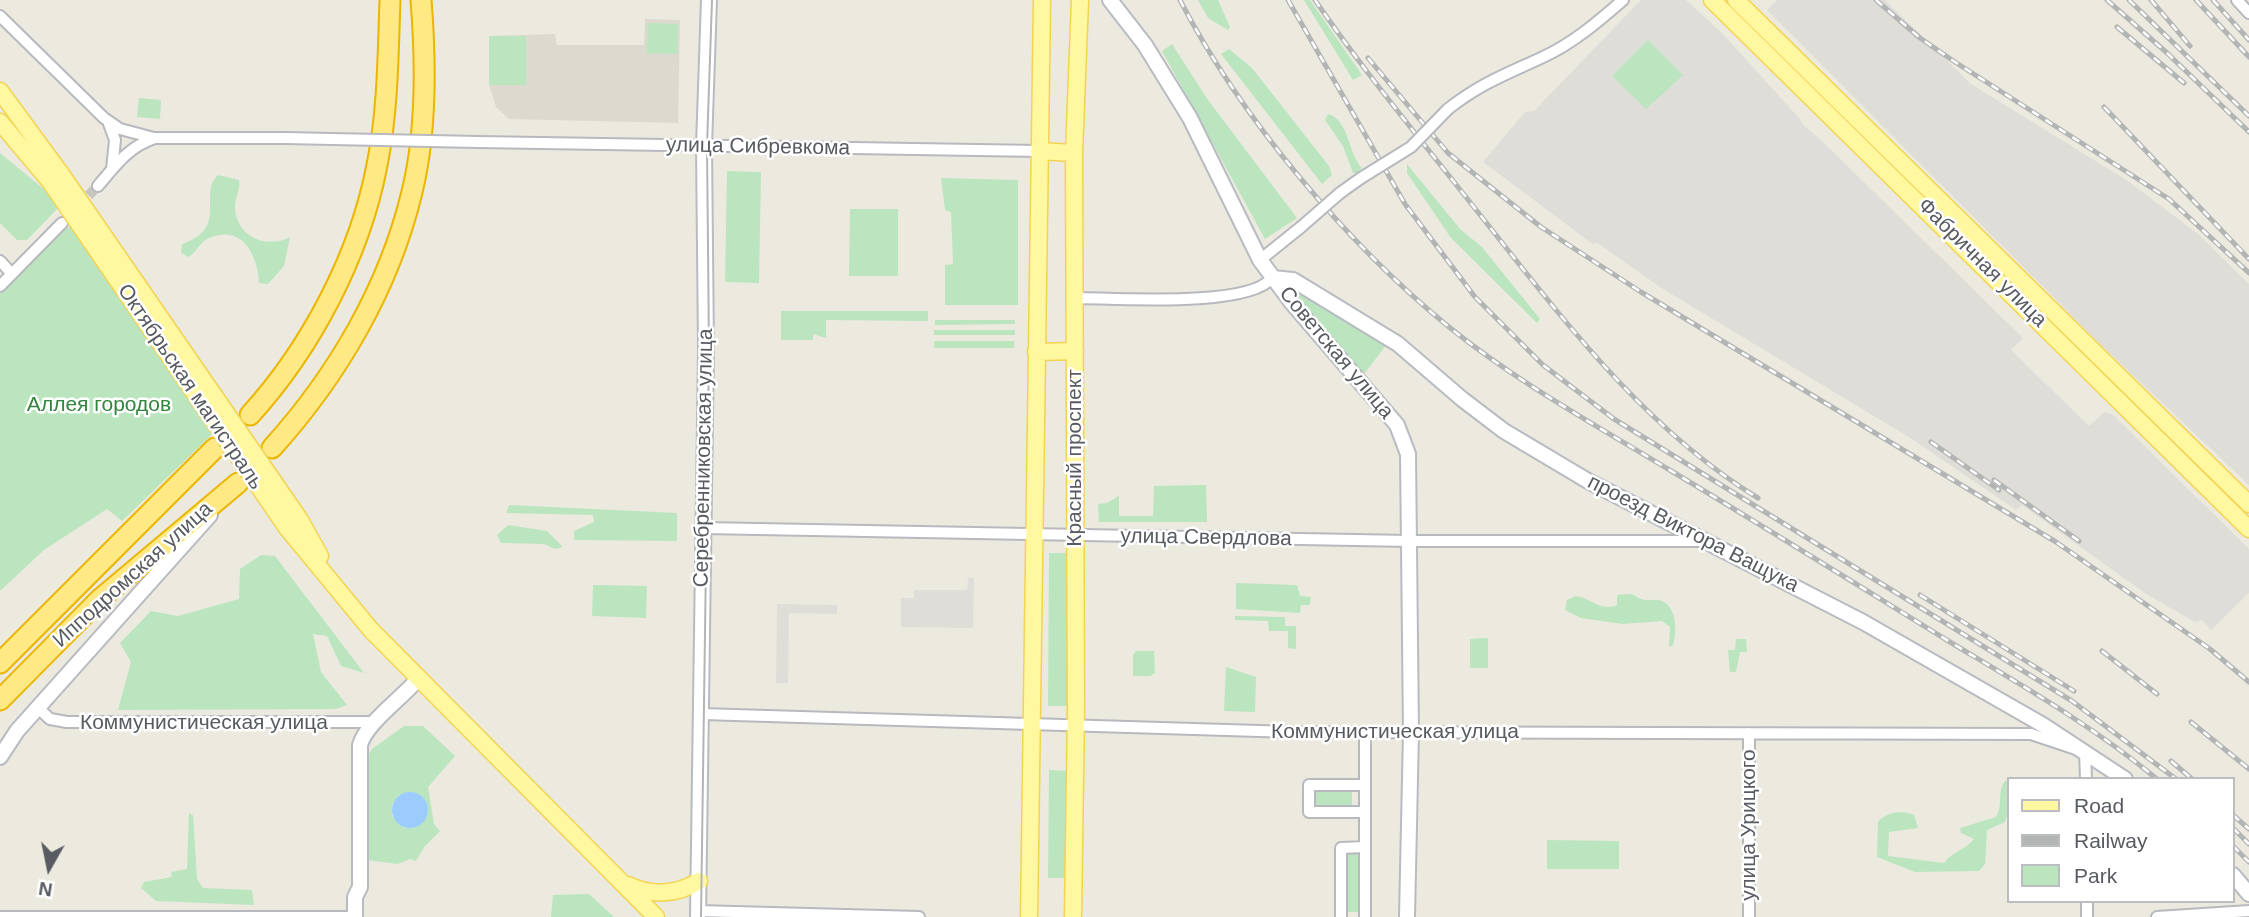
<!DOCTYPE html>
<meta charset="utf-8">
<style>
body{margin:0}
#map{position:relative;width:2249px;height:917px;overflow:hidden;background:#eceadf;font-family:Arial,sans-serif}
canvas{display:block}
.legend{position:absolute;left:2007px;top:777px;width:228px;height:126px;box-sizing:border-box;background:#fff;border:2px solid #bcbdc0;margin:0;padding:9px 12px;list-style:none;font-size:21px;color:#585b61}
.legend li{display:flex;align-items:center;gap:14px;height:35px}
.legend b{width:35px;border:2px solid #bcbdc0}
.north{position:absolute;left:14px;top:833px;width:70px;height:70px;-webkit-text-stroke:5px #fff;paint-order:stroke;rotate:189deg;font-size:19px;font-weight:700;line-height:28px;text-align:center;color:#585b61}
.north::after{content:'';display:block;margin:auto;width:24px;height:32px;background:#585b61;clip-path:polygon(50% 0,100% 100%,50% 72%,0 100%)}
</style>
<div id="map">
<canvas width="2249" height="917"></canvas>
<ul class="legend">
<li><b style="height:9px;background:#fff8a1"></b>Road</li>
<li><b style="height:9px;background:#b3b4b4"></b>Railway</li>
<li><b style="height:19px;background:#bae5be"></b>Park</li>
</ul>
<div class="north">N</div>
</div>
<script>
const g = document.querySelector('canvas').getContext('2d');
g.lineJoin = 'round';
function fillPath(path, color) {
  g.fillStyle = color;
  g.fill(path, 'evenodd');
}
function trace(path, color, width, dash) {
  g.strokeStyle = color;
  g.lineWidth = width;
  g.lineCap = dash ? 'butt' : 'round';
  g.setLineDash(dash || []);
  g.stroke(path);
}
function write(font, color, halo, rows, align = 'center') {
  g.font = font + ' Arial,sans-serif';
  g.lineWidth = 5;
  g.setLineDash([]);
  g.textBaseline = 'middle';
  g.strokeStyle = halo;
  g.fillStyle = color;
  for (const [text, x, y, turn = 0] of rows) {
    g.save();
    g.translate(x, y);
    g.rotate((+turn || 0) * Math.PI / 180);
    g.textAlign = isNaN(turn) ? turn : align;
    if (halo) g.strokeText(text, 0, 0);
    g.fillText(text, 0, 0);
    g.restore();
  }
}
fillPath(new Path2D(`
 M1641,0H1686L1724,35L1800,119L1803,125L1820,139L2023,338L2011,350L2089,426L2104,412L2112,414L2249,549V593L2211,630L2202,620L2195,622L2146,594L2022,505L2016,510L1912,439L1663,289L1596,242L1594,245L1483,162L1525,112L1534,111Z
 M1777,0H1885L1971,84L2128,181L2198,234L2249,284V485L2095,339L1767,10Z
 M968,578H974L973,628L901,627V598H914V590H967Z
 M777,604L837,605V614L789,613L788,683H776Z`), '#dfddd7');
fillPath(new Path2D(`
 M645,19L680,20L678,123L509,119L496,107L489,85V36L555,34L557,45H644Z`), '#dcd9ce');
fillPath(new Path2D(`
 M1198,0H1218L1230,27L1228,30L1208,18Z
 M1304,0H1310L1362,75L1353,80Z
 M648,23L678,24L677,54L647,53Z
 M489,36H526V85H489Z
 M1648,40L1683,75L1646,109L1612,76Z
 M1172,44L1208,100L1297,218L1265,239L1162,51Z
 M1229,49L1252,68L1329,166L1332,175L1322,184L1221,54Z
 M139,98L161,100L160,119L137,117Z
 M1328,114C1349,119 1348,154 1362,168L1357,173H1353L1343,146L1325,120Z
 M0,153L62,204L27,240H17L0,223Z
 M1407,164L1460,229L1482,247L1540,319L1537,323L1451,238L1407,173Z
 M727,171L761,172L759,283L725,282Z
 M218,175L239,180C241,189 235,197 235,206C235,236 266,250 290,237L284,266L268,284L259,283C258,258 244,223 209,238C200,242 197,251 189,257L181,253L182,244C230,228 197,194 218,175Z
 M941,178L1018,180V305H945V265L953,264L951,212L945,210Z
 M850,209H898V276H849Z
 M89,213L227,420L122,521L107,509L44,550L0,591V294L58,234Z
 M1299,290L1387,344L1364,374L1293,296Z
 M781,311H928V321L826,320V338L813,334V340H781Z
 M935,320H1015V324L935,325Z
 M934,330H1015V335H934Z
 M934,341H1014V348H934Z
 M1206,485L1207,522H1099L1098,504L1107,503L1119,496V516H1153L1154,486Z
 M509,505L677,513V541L574,540V531L594,522L593,515L506,513Z
 M508,525L547,531L563,547L555,549L544,544L501,543L497,535Z
 M1049,553H1070L1069,706H1048Z
 M261,555L275,556L364,673L341,666L327,636L313,634L321,672L347,705L336,709L118,710L131,662L120,643L151,611L178,616L239,599L240,569Z
 M1236,583L1297,585L1300,596L1311,597L1310,605H1301L1300,613L1236,609Z
 M593,585L647,586L646,618L592,616Z
 M1631,594C1635,595 1638,598 1641,599C1648,602 1657,597 1664,602C1677,610 1677,632 1673,645L1669,647L1670,627L1662,621L1623,624L1581,618L1565,610L1567,600L1576,596C1591,598 1601,612 1617,605V595Z
 M1235,616L1285,617V626H1296V649L1288,648V631H1269L1268,621L1235,620Z
 M1488,638V668H1470V639Z
 M1736,639H1746L1747,652H1740L1736,672H1730L1728,650H1735Z
 M1136,651H1154L1155,673L1150,676H1133V655Z
 M1226,667L1256,677L1255,712L1224,711Z
 M404,726H423L455,756L428,787L434,824L440,831L425,846L416,861L410,859L398,864L366,860L360,768L372,749ZM399,795L422,797L428,814L416,827L404,828L392,816V805Z
 M1049,770L1069,771L1068,878H1048Z
 M2006,780C2013,793 2010,809 2005,822L1987,830L1985,864L1979,871L1915,872L1877,857L1878,822C1886,812 1903,810 1914,815L1918,828L1889,832L1888,856L1944,863C1953,851 1965,850 1974,839L1961,833L1960,828L1996,817C2004,804 1996,791 2006,780Z
 M1309,785H1352V812H1309Z
 M189,813L193,815L197,879L203,888L252,890L254,905L156,901L141,888L144,882L172,877L171,872L187,869Z
 M1547,840L1619,841V869H1547Z
 M1345,851H1361L1362,912H1345Z
 M589,894L614,917H551L553,895Z`), '#bae5be');
fillPath(new Path2D(`
 M392 810a18 18 0 1 1 36 0a18 18 0 1 1-36 0Z`), '#9cccff');
trace(new Path2D(`
 M78,206L98,186`), '#c7c6c0', 10, [10, 5]);
const street = new Path2D(`
 M2237,0L2249,13
 M0,16L104,118L120,129L154,138
 M1448,109C1483,82 1505,75 1543,57C1572,44 1599,21 1623,0
 M108,121L115,140L112,169
 M478,142L1039,151
 M98,186C115,166 129,146 155,138H284
 M1340,193L1361,178
 M1260,260L1301,227
 M0,261L12,274
 M0,286L62,223
 M1074,298C1115,298 1248,308 1272,278
 M703,528L1409,541H1703
 M38,708L50,719L67,722H374
 M702,714L1292,732L2031,734L2085,752L2086,779
 M1365,785H1309V812H1365
 M2087,901V917
 M698,911L919,917
 M0,917H355
 M1341,917V848L1365,847
 M1365,917V732
 M1749,917V733
 M2157,917L2249,911`);
const secondary = new Path2D(`
 M1110,0L1145,45L1190,118L1260,260L1292,303L1397,425L1408,454L1411,732L1407,917
 M1272,278L1293,280L1398,344L1462,399L1504,431L1588,481L1863,622L2043,725L2125,779
 M0,757L17,731L210,515
 M2233,875L2249,894
 M355,917V897L360,887V745C366,723 402,698 418,679
 M698,917L706,349L704,146L709,0`);
const primary = new Path2D(`
 M1712,0L2249,529
 M1736,0L2249,504
 M0,91L61,174
 M0,122L49,180
 M1039,151L1074,153
 M1036,352L1075,351
 M300,520L320,556
 M287,528L371,630L656,917
 M628,885C651,896 677,895 699,881
 M1029,917L1042,0
 M1073,917L1076,709L1074,153L1080,0`);
const highway = new Path2D(`
 M250,415C311,348 360,255 377,165C388,111 388,55 390,0
 M272,448C337,376 389,288 412,192C427,131 426,62 421,0
 M0,663L215,448
 M0,700L100,599L238,483`);
trace(street, '#b7b9bf', 14);
trace(secondary, '#b8bbc2', 18);
trace(primary, '#f3d351', 19);
trace(highway, '#ebb500', 23);
trace(street, '#fff', 10);
trace(secondary, '#fff', 14);
trace(primary, '#fff8a1', 16);
trace(highway, '#fee984', 19);
trace(new Path2D(`
 M701,917L709,349L707,146L712,0`), '#b3b4b4', 2);
const rail = new Path2D(`
 M1180,0C1241,118 1347,244 1449,327C1517,382 1594,424 1668,469C1763,526 1856,584 1950,642C2021,685 2093,726 2157,779
 M1288,0L1405,204L1475,297L1543,365L1614,419L2072,701L2176,779
 M1315,0C1365,73 1422,141 1477,211C1559,314 1643,428 1758,498
 M1876,0L1920,38L1955,62L2169,199L2249,273
 M2107,0L2166,52L2249,132
 M2129,0L2249,116
 M2151,0L2190,46
 M2196,0L2249,57
 M2213,0L2249,40
 M2117,27L2184,83
 M1368,58L1448,153L1541,227L1641,292L2056,542L2210,649L2249,682
 M2104,107L2249,259
 M1931,442L1999,490
 M1994,480L2079,541
 M1920,595L2074,691
 M2102,651L2157,694
 M2191,722L2249,769
 M2171,761L2192,779
 M2233,815L2249,829
 M2233,828L2249,844
 M2233,846L2249,862`);
trace(rail, '#b3b4b4', 5);
trace(rail, '#fff', 2.5, [8]);
const streetBridge = new Path2D(`
 M284,138L478,142
 M1361,178L1411,147L1448,109
 M1301,227L1340,193`);
const primaryBridge = new Path2D(`
 M61,174L300,520
 M49,180L287,528`);
trace(streetBridge, '#b7b9bf', 14, []);
trace(primaryBridge, '#f3d351', 19, []);
trace(streetBridge, '#fff', 10);
trace(primaryBridge, '#fff8a1', 16);
write('21px', '#585b61', '#fff', [
 ["улица Сибревкома",758,147,1],
 ["Фабричная улица",1982,263,45],
 ["Советская улица",1336,353,50],
 ["Октябрьская магистраль",190,387,56],
 ["Серебренниковская улица",704,458,-89],
 ["Красный проспект",1075,458,-90],
 ["проезд Виктора Ващука",1693,534,27],
 ["улица Свердлова",1206,538,1],
 ["Ипподромская улица",133,575,-42],
 ["Коммунистическая улица",204,723],
 ["Коммунистическая улица",1395,732],
 ["улица Урицкого",1749,825,-90]
]);
write('21px', '#33853e', '#fff', [
 ["Аллея городов",99,405]
]);
</script>
